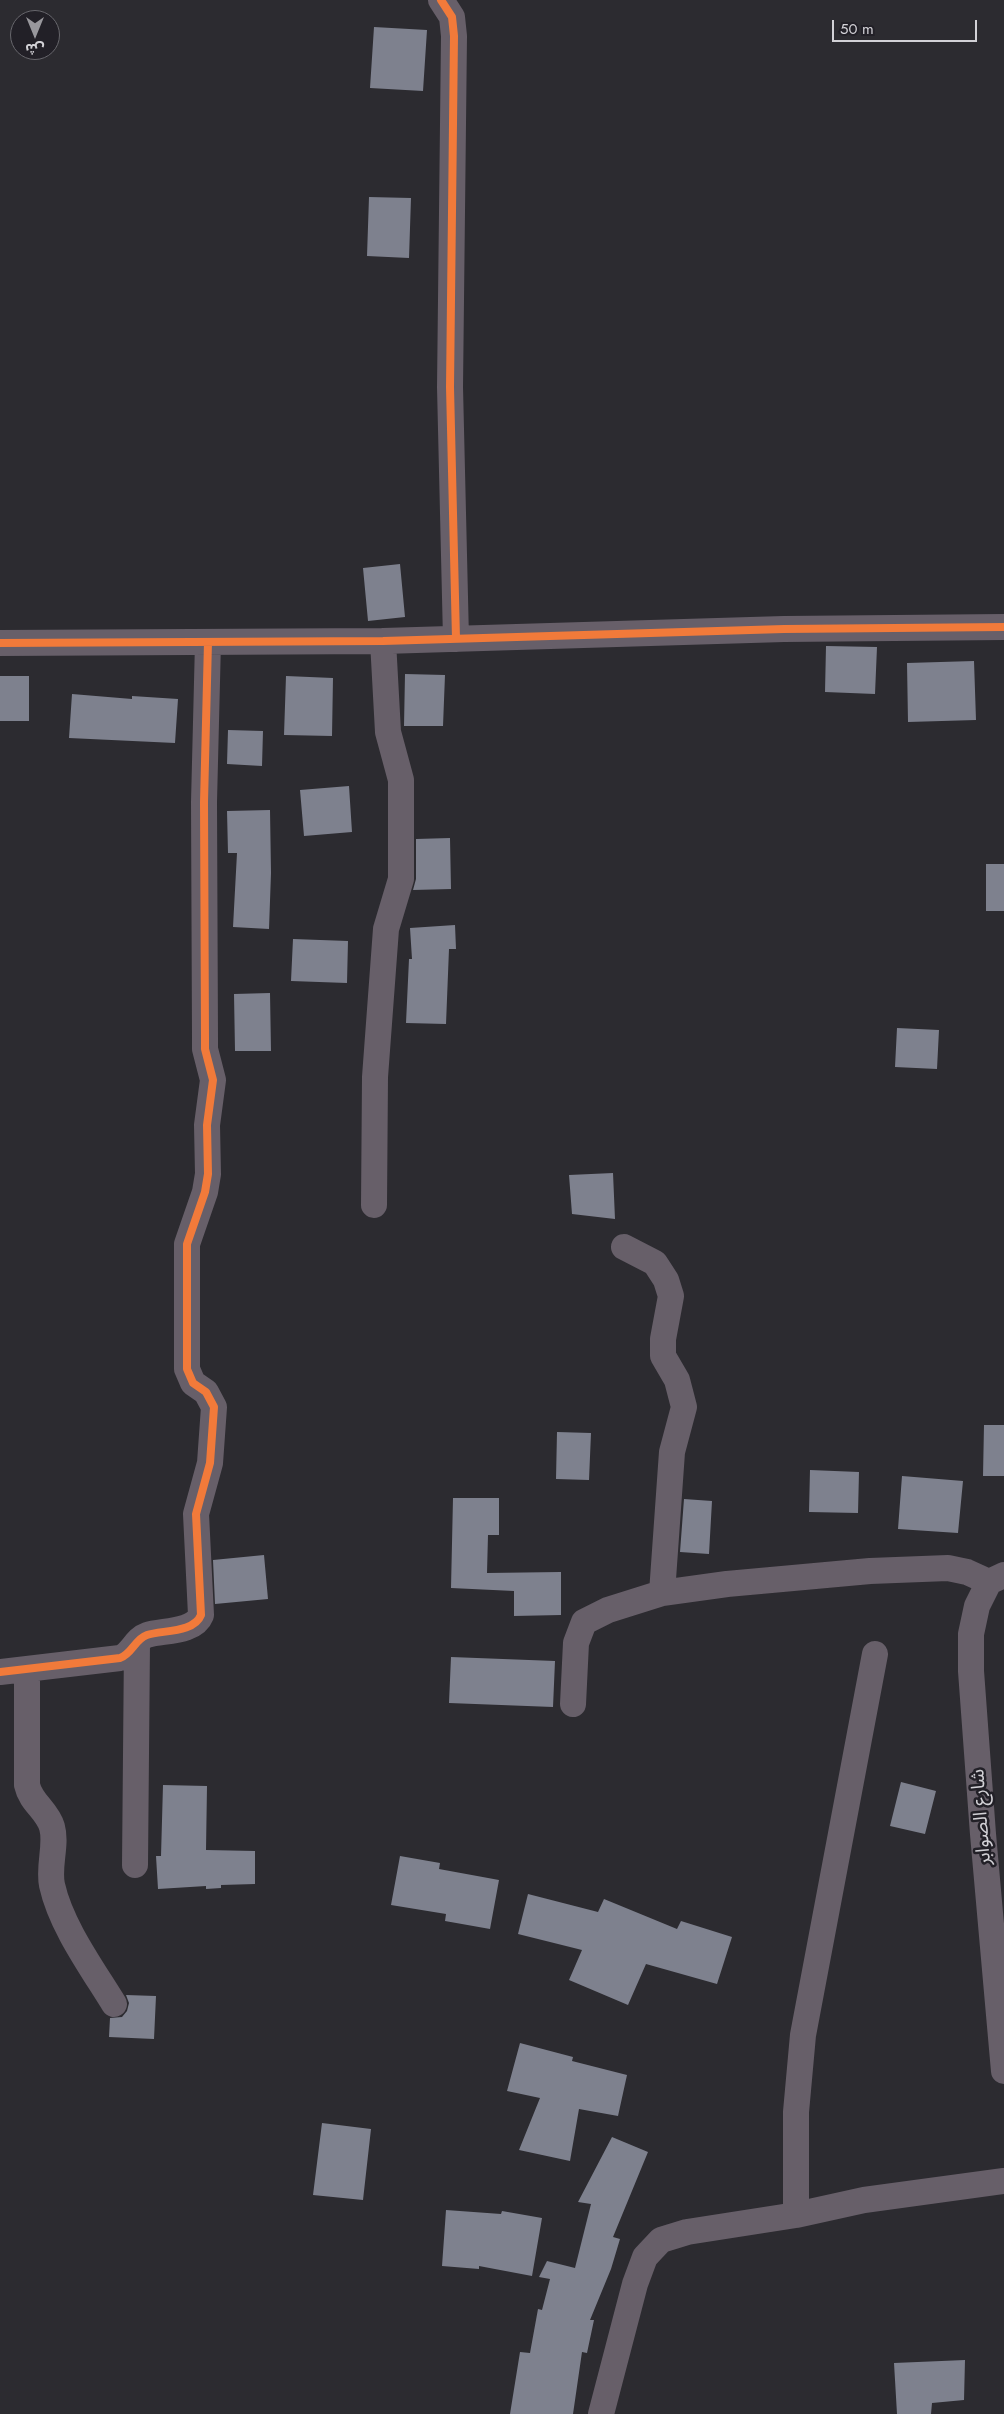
<!DOCTYPE html>
<meta charset="utf-8">
<style>
body{margin:0}
#map{position:relative;width:1004px;height:2414px;overflow:hidden;background:#2c2b30;font-family:Jost,"Noto Sans Arabic",sans-serif}
canvas{display:block}
.north{position:absolute;left:10px;top:10px;width:50px;height:50px;box-sizing:border-box;background:#222027;border:1px solid #68676d;border-radius:50%;rotate:180deg;font-size:14px;font-weight:700;line-height:20px;text-align:center;color:#d2d1d6}
.north::after{content:'';display:block;margin:auto;width:18px;height:22px;background:#98979c;clip-path:polygon(50% 0,100% 100%,50% 72%,0 100%)}
.scale{position:absolute;left:832px;top:20px;width:145px;height:22px;box-sizing:border-box;border:2px solid #d2d1d6;border-top:0;padding-left:6px;font-size:15px;line-height:18px;white-space:nowrap;color:#d2d1d6;-webkit-text-stroke:4px #222027;paint-order:stroke}
</style>
<div id="map">
<canvas width="1004" height="2414"></canvas>
<div class="north">ش</div>
<div class="scale">50 m</div>
</div>
<script>
const g = document.querySelector('canvas').getContext('2d');
g.lineJoin = 'round';
function fillPath(path, color) {
  g.fillStyle = color;
  g.fill(path, 'evenodd');
}
function trace(path, color, width, dash) {
  g.strokeStyle = color;
  g.lineWidth = width;
  g.lineCap = dash ? 'butt' : 'round';
  g.setLineDash(dash || []);
  g.stroke(path);
}
function write(font, color, halo, rows, align = 'center') {
  g.font = font + ' Jost,"Noto Sans Arabic",sans-serif';
  g.lineWidth = 5;
  g.setLineDash([]);
  g.textBaseline = 'middle';
  g.strokeStyle = halo;
  g.fillStyle = color;
  for (const [text, x, y, turn = 0] of rows) {
    g.save();
    g.translate(x, y);
    g.rotate((+turn || 0) * Math.PI / 180);
    g.textAlign = isNaN(turn) ? turn : align;
    if (halo) g.strokeText(text, 0, 0);
    g.fillText(text, 0, 0);
    g.restore();
  }
}
fillPath(new Path2D(`
 M374,27L427,30L423,91L370,88Z
 M369,197L411,198L409,258L367,256Z
 M400,564L405,617L368,621L363,568Z
 M826,646L877,647L875,694L825,692Z
 M974,661L976,720L908,722L907,663Z
 M405,674L445,675L443,726H404Z
 M0,676H29V721H0Z
 M286,676L333,678L332,736L284,735Z
 M72,694L132,699V696L178,699L175,743L69,738Z
 M228,730L263,731L262,766L227,764Z
 M349,786L352,832L304,836L300,790Z
 M270,810L271,873L269,929L233,927L237,853H228L227,811Z
 M450,838L451,889L413,890L416,879V839Z
 M986,864H1004V911H986Z
 M455,925L456,949H449L446,1024L406,1023L409,959H412L410,928Z
 M293,939L348,941L347,983L291,981Z
 M270,993L271,1051H235L234,994Z
 M897,1028L939,1030L937,1069L895,1067Z
 M613,1173L615,1219L572,1214L569,1175Z
 M984,1425H1004V1476H983Z
 M557,1432L591,1433L589,1480L556,1479Z
 M810,1470L859,1472L858,1513L809,1512Z
 M902,1476L963,1481L958,1533L898,1529Z
 M453,1498H499V1535H488L487,1573L561,1572V1615L514,1616V1591L451,1588Z
 M684,1499L712,1501L709,1554L680,1552Z
 M264,1555L268,1599L215,1604L213,1560Z
 M451,1657L555,1661L553,1707L449,1703Z
 M901,1782L936,1791L925,1834L890,1826Z
 M163,1785L207,1786L206,1850L255,1851V1884L221,1885V1888L206,1889V1886L158,1889L156,1856H161Z
 M400,1856L440,1863L439,1869L499,1880L490,1929L445,1921L446,1914L391,1905Z
 M528,1894L598,1912L604,1899L677,1929L681,1921L732,1937L717,1984L646,1964L628,2005L569,1980L582,1950L518,1934Z
 M126,1995L156,1996L154,2039L109,2037L110,2018L122,2017L127,2011L129,2003Z
 M520,2043L573,2057L572,2061L627,2075L618,2116L579,2109L570,2161L519,2150L540,2098L507,2091Z
 M322,2123L371,2129L363,2200L313,2195Z
 M612,2137L648,2152L613,2237L620,2239L611,2269L590,2320H594L587,2353L582,2352L573,2414H510L520,2352L530,2353L538,2309L542,2310L550,2279L539,2277L547,2261L575,2268L591,2204L578,2202Z
 M446,2210L501,2214L502,2211L542,2218L532,2276L479,2266V2269L442,2266Z
 M965,2360L964,2400L932,2403L931,2414H897L894,2363Z`), '#7e818e');
trace(new Path2D(`
 M441,0L452,17L454,36L450,387L456,639
 M0,643L383,641L784,629L1004,627
 M374,1205L375,1077L386,929L401,879V780L388,732L383,641
 M624,1247L655,1263L666,1280L671,1296L663,1339V1356L677,1380L684,1407L672,1452L662,1593
 M1004,1575L989,1582L977,1606L971,1634V1671L983,1834L1004,2071
 M27,1669V1785C31,1803 47,1810 52,1827C57,1845 48,1866 52,1885C61,1926 92,1968 114,2004
 M0,1672L120,1658C132,1654 135,1639 147,1635C162,1630 194,1633 201,1615L196,1514L210,1463L214,1407L206,1392L193,1383L187,1369V1244L205,1192L208,1174L207,1125L213,1080L205,1049V1038L204,802L208,642
 M573,1704L576,1643L584,1622L608,1610L662,1593L727,1584L870,1571L948,1568L967,1572L989,1582
 M135,1865L137,1643
 M796,2215V2112L803,2035L875,1654
 M601,2414L635,2284L645,2257L661,2240L687,2232L796,2215L864,2200L1004,2181`), '#675f69', 26);
trace(new Path2D(`
 M441,0L452,17L454,36L450,387L456,639
 M0,643L383,641L784,629L1004,627
 M0,1672L120,1658C132,1654 135,1639 147,1635C162,1630 194,1633 201,1615L196,1514L210,1463L214,1407L206,1392L193,1383L187,1369V1244L205,1192L208,1174L207,1125L213,1080L205,1049V1038L204,802L208,642`), '#f17a3a', 8);
write('19px', '#d2d1d6', '#222027', [
 ["شارع الصوابر",982,1817,-94]
]);
</script>
